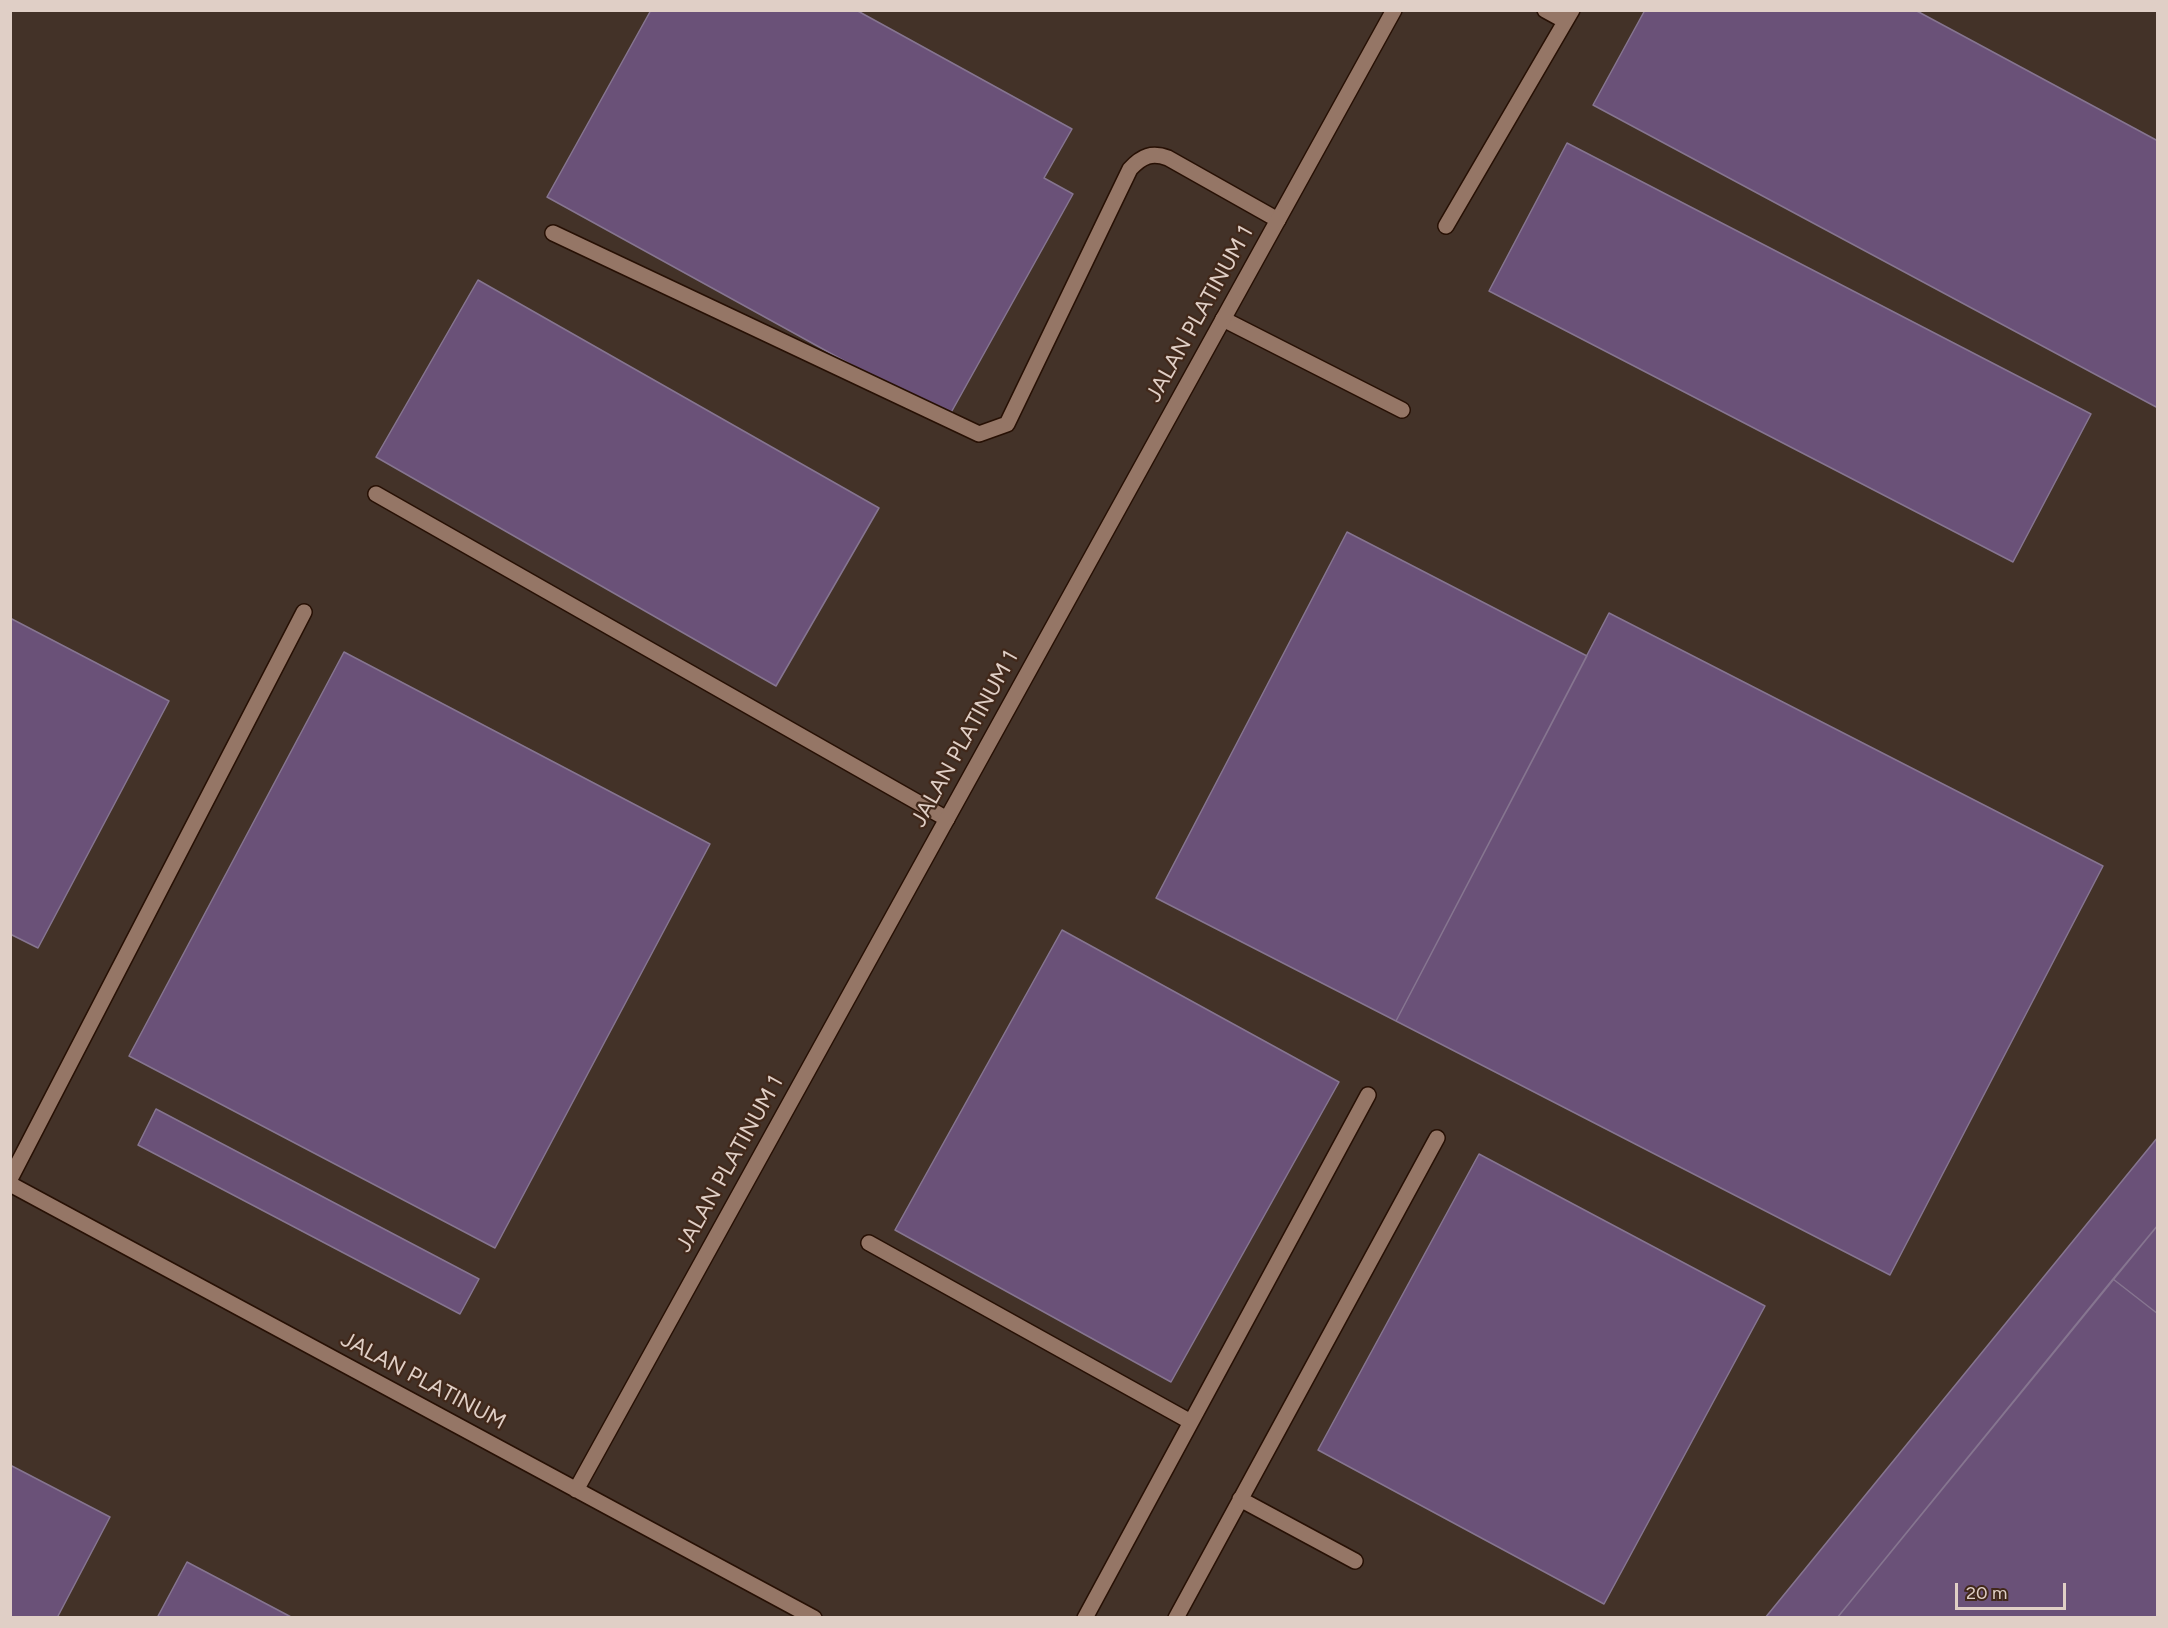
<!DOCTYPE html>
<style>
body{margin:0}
#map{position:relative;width:2168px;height:1628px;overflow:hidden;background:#41281a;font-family:Figtree,sans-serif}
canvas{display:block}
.frame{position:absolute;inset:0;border:12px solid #e0cfc6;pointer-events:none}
.scale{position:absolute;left:1955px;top:1583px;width:111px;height:27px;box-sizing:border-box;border:3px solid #e0cfc6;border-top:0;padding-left:8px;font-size:18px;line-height:21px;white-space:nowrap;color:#e0cfc6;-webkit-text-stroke:4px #41281a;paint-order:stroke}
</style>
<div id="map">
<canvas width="2168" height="1628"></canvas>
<div class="frame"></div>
<div class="scale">20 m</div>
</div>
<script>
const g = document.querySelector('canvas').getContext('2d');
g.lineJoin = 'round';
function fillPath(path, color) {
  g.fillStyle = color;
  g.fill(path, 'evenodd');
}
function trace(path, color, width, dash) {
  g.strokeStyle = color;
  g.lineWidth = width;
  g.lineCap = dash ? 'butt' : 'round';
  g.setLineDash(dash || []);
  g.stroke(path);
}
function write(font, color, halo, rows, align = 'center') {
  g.font = font + ' Figtree,sans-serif';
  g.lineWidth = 4.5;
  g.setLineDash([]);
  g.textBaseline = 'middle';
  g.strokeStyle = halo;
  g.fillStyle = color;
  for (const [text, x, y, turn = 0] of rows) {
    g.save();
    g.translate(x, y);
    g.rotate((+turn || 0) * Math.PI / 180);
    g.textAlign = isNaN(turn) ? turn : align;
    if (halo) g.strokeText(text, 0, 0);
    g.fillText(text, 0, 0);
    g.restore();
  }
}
fillPath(new Path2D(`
 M11,11H2157V1617H11Z`), '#433228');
const building = new Path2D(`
 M651,10H856L1072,129L1044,178L1073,194L948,418L547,197Z
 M1645,10H1915L2158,141V408L1593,105Z
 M1567,143L2091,414L2013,562L1489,291Z
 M478,280L879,508L776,686L376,457Z
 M1347,532L1587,656L1396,1021L1156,898Z
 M1609,613L2103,866L1890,1275L1396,1021Z
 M10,618L169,701L38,948L10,934Z
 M344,652L710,844L495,1248L129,1056Z
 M1062,930L1339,1082L1171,1382L895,1230Z
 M156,1109L479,1279L460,1314L138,1145Z
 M2158,1137V1225L1837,1618H1765Z
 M1479,1154L1765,1306L1604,1604L1318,1450Z
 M2158,1225V1314L2113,1279Z
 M2113,1279L2158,1314V1618H1837Z
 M10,1465L110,1517L57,1618H10Z
 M187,1562L293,1618H157Z`);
fillPath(building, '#6a5178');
trace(building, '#867590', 1.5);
const lane = new Path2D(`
 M1545,10L1565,21
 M1446,226L1572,10
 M553,233L979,434L1007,424L1130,169C1142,156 1152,152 1168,158L1278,220
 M1223,319L1402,410
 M376,494L947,819
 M10,1179L304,612
 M869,1243L1191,1422
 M1240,1499L1355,1561
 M1085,1618L1368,1095
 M1176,1618L1437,1138`);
const street = new Path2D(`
 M10,1184L814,1618
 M576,1490L1394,10`);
trace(lane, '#271004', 18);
trace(street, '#271004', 18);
trace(lane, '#957666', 15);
trace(street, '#957666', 15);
write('22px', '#e0cfc6', '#41281a', [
 ["JALAN PLATINUM 1",1200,314,-61],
 ["JALAN PLATINUM 1",965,739,-61],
 ["JALAN PLATINUM 1",730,1164,-61],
 ["JALAN PLATINUM",423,1381,28]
]);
</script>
